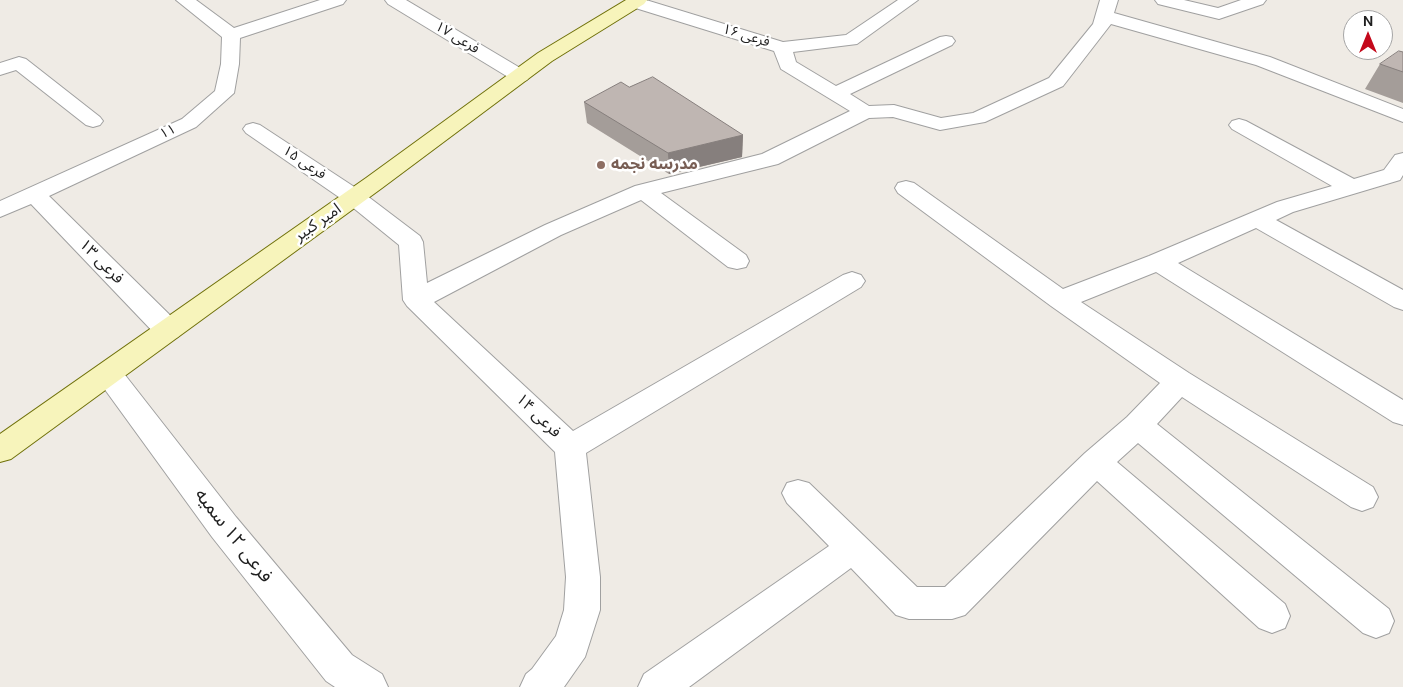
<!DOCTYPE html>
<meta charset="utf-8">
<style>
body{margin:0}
#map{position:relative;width:1403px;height:687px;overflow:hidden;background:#efebe5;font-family:"DM Sans",sans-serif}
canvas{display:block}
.north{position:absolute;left:1343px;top:10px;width:50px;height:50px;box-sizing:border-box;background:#fff;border:1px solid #a5a5a5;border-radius:50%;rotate:0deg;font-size:14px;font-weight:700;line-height:20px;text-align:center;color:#1f1f1f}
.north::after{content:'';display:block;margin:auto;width:18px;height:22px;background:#c4091b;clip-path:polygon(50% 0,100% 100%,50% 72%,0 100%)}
</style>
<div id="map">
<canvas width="1403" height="687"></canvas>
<div class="north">N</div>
</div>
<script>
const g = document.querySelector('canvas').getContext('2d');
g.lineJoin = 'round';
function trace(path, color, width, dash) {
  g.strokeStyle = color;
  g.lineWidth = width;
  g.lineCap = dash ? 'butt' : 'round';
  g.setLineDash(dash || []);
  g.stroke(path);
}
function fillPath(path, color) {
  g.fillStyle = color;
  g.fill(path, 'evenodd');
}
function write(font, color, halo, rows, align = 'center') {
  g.font = font + ' "DM Sans","Noto Sans Arabic",sans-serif';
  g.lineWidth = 5;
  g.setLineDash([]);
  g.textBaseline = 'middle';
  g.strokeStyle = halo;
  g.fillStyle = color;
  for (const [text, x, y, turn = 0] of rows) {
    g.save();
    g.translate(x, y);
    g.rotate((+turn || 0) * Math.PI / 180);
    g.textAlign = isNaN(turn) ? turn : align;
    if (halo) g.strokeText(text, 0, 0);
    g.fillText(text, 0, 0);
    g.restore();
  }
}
const minor = new Path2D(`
 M176,0H196L234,28L320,0H346L343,4L240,38L239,64L234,93L196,127L49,196L178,323L182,330L178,337L168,340L158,337L31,204L0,217V201L182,119L215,91L221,64L222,37Z
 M385,0H406L527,72L530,76L527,80L520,82L513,80L388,4Z
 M628,0H646L783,42L846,35L898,0H918L857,44L793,52L796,62L836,86L940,37L946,36L952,37L955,41L952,45L850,94L869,106L894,105L941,118L973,113L1049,78L1093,24L1100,0H1118L1114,13L1270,57L1403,109V122L1256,65L1111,24L1063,86L985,122L940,130L893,117L869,118L778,164L661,193L746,255L749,261L746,267L737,269L728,267L641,200L561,235L434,302L573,431L843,275L852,272L861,275L865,281L861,287L586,453L600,577V610L585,657L564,687H520L526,674L532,669L556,636L564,610L566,577L555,452L407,306L403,300L399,245L346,202L246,133L243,129L246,125L253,123L260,125L362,192L420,236L423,242L427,283L545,225L635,186L762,154L850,111L781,69L774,51L629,6L626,2Z
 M1155,0H1184L1218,8L1241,0H1266L1263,4L1219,19L1158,4Z
 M19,57L26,59L100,117L103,121L100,125L93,127L86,125L16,70L0,75V63Z
 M1239,119L1246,121L1354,179L1384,170L1395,155L1403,153V175L1400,180L1293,212L1276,220L1403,290V310L1394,307L1256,228L1178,263L1403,400V425L1393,422L1156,272L1081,302L1189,373L1373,487L1378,497L1373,507L1362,511L1351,507L1182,397L1157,424L1389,609L1394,621L1389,633L1376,638L1363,633L1138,443L1117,462L1285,604L1290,616L1285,628L1272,633L1259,628L1097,481L965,615L952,619H909L896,615L851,568L689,687H638L644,674L829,546L787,503L782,493L787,483L798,480L809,483L917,587H945L1085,453L1127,417L1160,383L1051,306L898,193L895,188L898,183L906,181L914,183L1063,289L1149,256L1277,202L1332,186L1232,129L1229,125L1232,121Z`);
const tertiary = new Path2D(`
 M108,362L118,366L236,517L352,655L382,674L388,687H335L326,681L212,537L98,380L94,373L98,366Z`);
const secondary = new Path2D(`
 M626,0H647L644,4L552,61L382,188L11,459L0,462V434L366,178L538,53Z`);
trace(minor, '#a0a0a0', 2);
trace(tertiary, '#a0a0a0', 2);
trace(secondary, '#70710a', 2);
fillPath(minor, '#fff');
fillPath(tertiary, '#fff');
fillPath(secondary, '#f7f4bb');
fillPath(new Path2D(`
 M1403,52V103L1365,89L1380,64Z
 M629,87L743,135L742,157L669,174L587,123L584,102Z`), '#a49d99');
fillPath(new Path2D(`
 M743,135L742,157L669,174L668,153Z`), '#867f7d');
const building = new Path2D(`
 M1399,51L1403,52V72L1380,64Z
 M653,77L743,135L668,153L584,102L621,82L629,87Z`);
fillPath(building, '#bfb6b2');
trace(building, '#867f7d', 1);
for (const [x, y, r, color] of [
 [601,165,5,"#8d6e63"]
]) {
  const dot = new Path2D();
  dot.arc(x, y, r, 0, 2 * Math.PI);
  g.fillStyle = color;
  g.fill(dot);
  trace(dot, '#fff', 2);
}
write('14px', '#1f1f1f', '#fff', [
 ["فرعی ۱۶",746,36,17],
 ["فرعی ۱۷",457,38,31],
 ["۱۱",168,132,-25],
 ["فرعی ۱۵",304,163,34]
]);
write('bold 16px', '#785e54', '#fff', [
 ["مدرسه نجمه",611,165]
], 'left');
write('16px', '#1f1f1f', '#fff', [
 ["امیر کبیر",318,223,-35],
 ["فرعی ۱۳",101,262,45],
 ["فرعی ۱۴",538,416,44]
]);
write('19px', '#1f1f1f', '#fff', [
 ["فرعی ۱۲ سمیه",233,536,52]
]);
</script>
